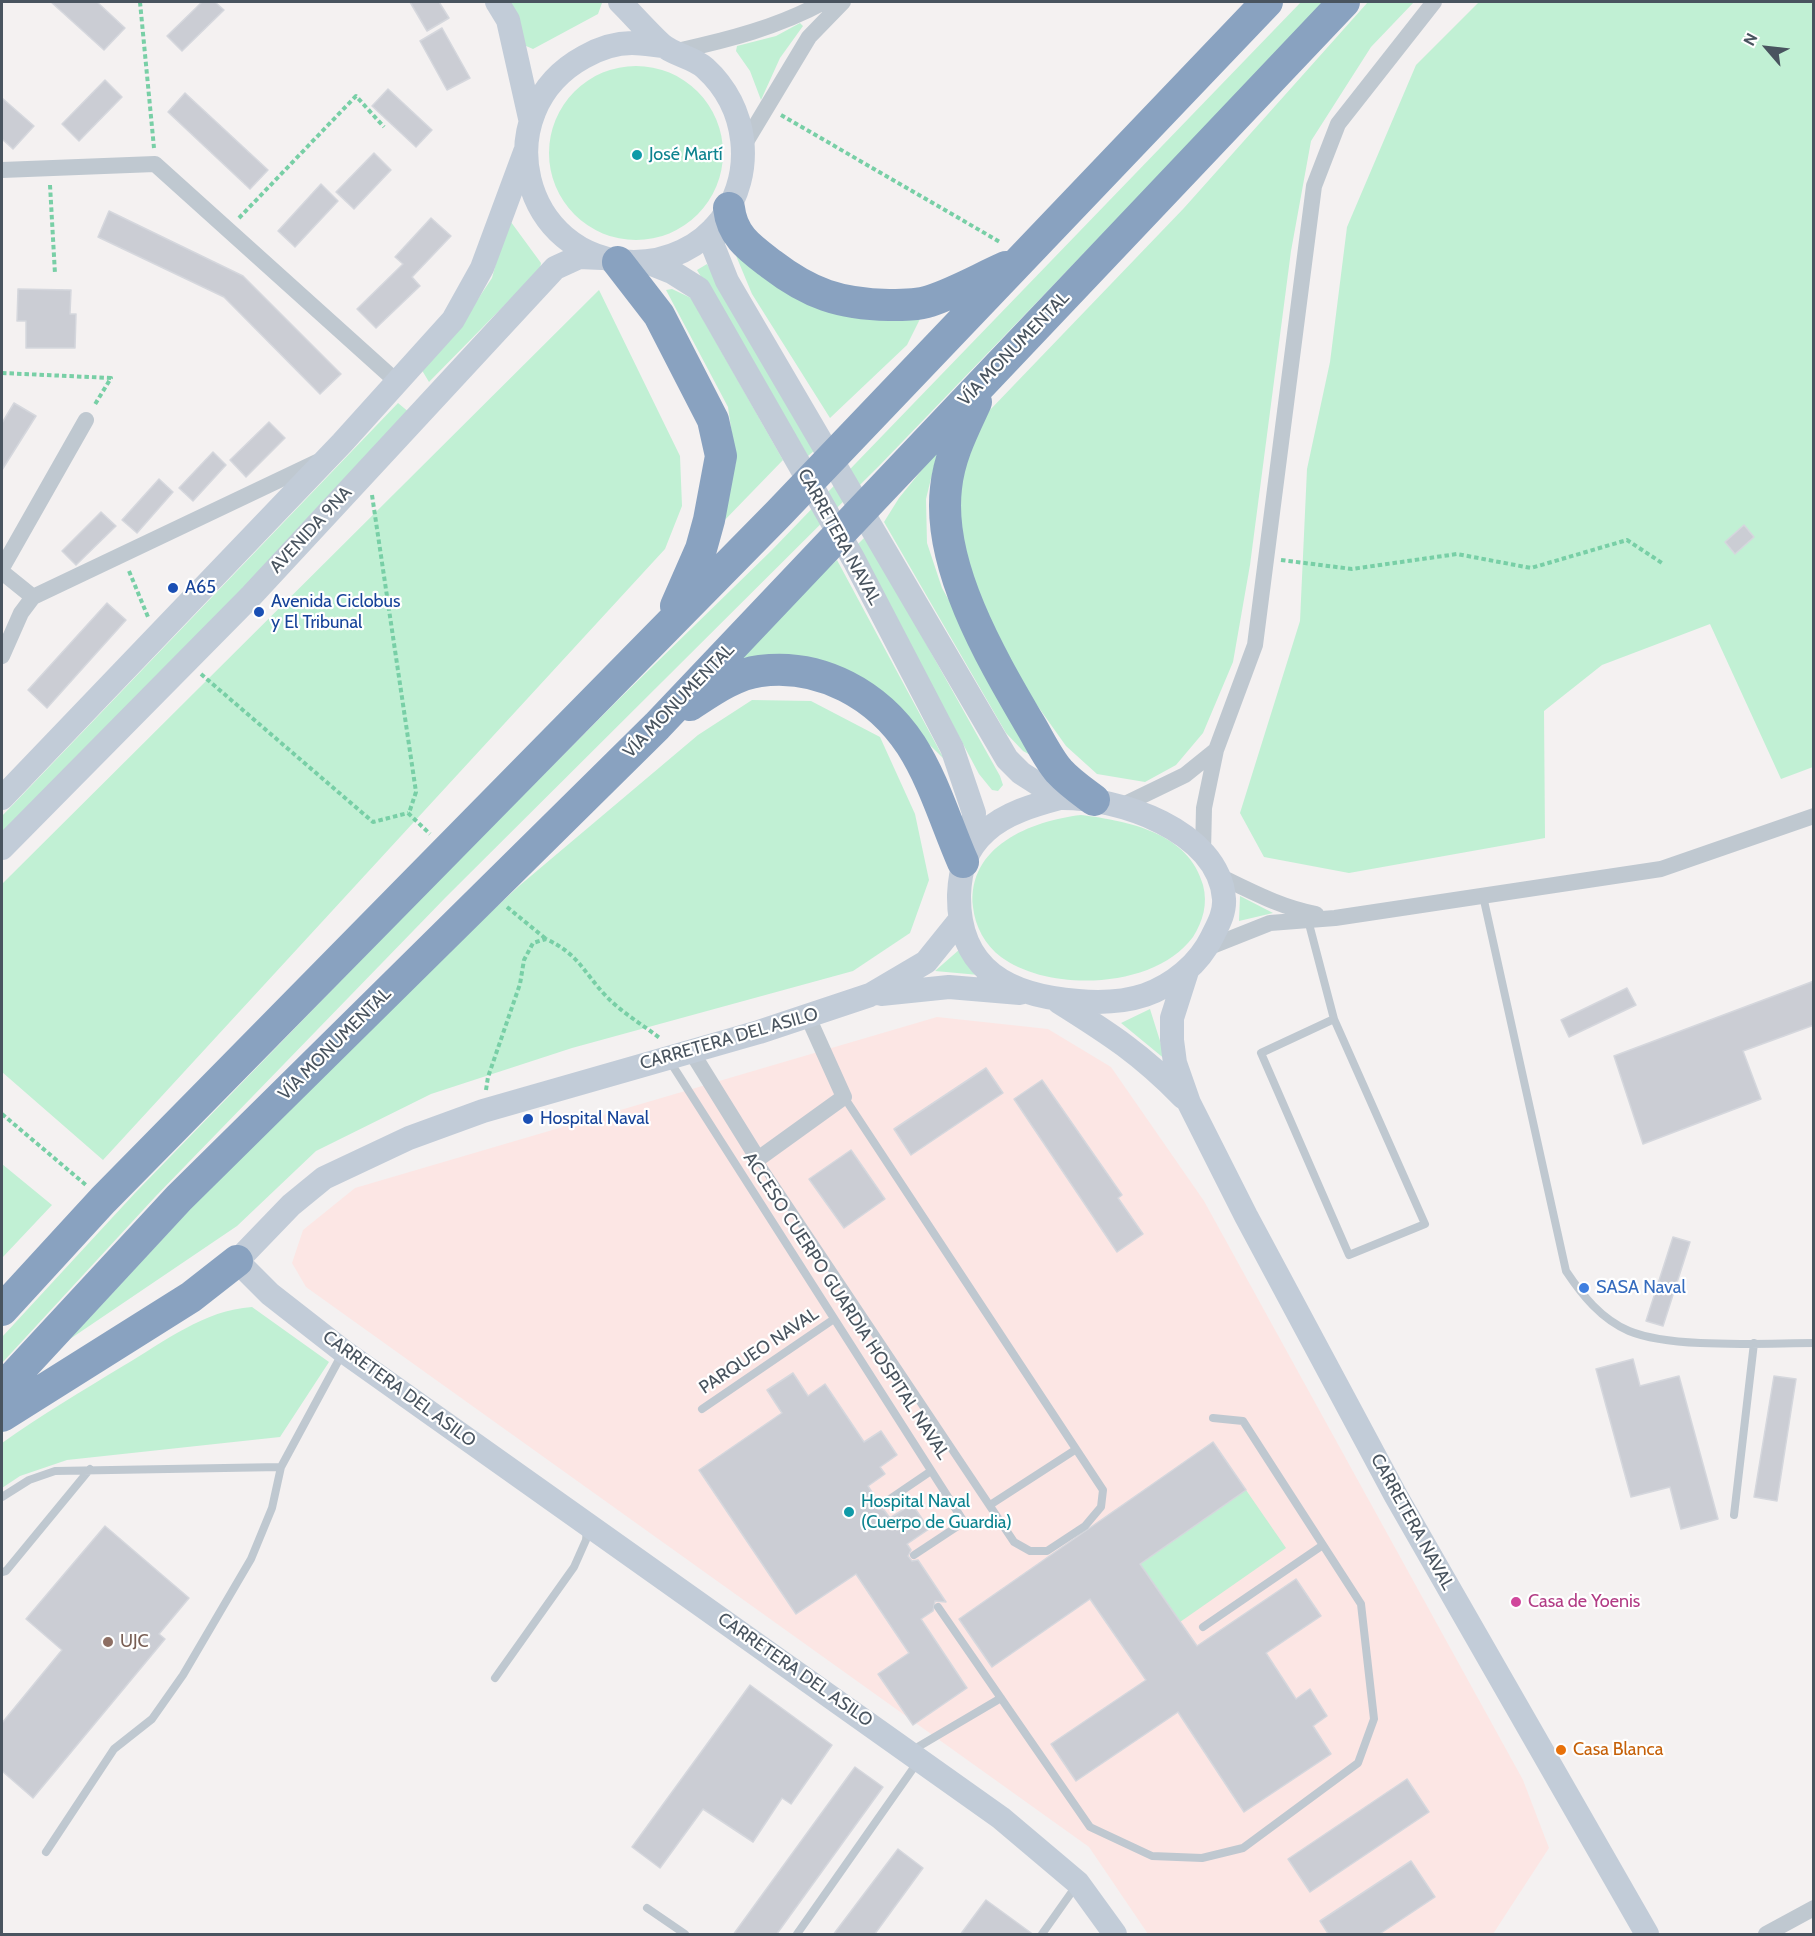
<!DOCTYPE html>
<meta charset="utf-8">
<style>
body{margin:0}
#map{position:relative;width:1815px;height:1936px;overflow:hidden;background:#f4f1f1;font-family:Cabin,sans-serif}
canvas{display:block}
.frame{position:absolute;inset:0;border:3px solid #49545f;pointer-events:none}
.north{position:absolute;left:1737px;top:18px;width:60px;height:60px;-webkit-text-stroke:4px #fff;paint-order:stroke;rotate:298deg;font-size:16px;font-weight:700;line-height:24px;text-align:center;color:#49545f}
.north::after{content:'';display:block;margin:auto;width:21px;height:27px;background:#49545f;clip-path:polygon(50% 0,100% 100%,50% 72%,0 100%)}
</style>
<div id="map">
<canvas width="1815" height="1936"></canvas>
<div class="frame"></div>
<div class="north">N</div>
</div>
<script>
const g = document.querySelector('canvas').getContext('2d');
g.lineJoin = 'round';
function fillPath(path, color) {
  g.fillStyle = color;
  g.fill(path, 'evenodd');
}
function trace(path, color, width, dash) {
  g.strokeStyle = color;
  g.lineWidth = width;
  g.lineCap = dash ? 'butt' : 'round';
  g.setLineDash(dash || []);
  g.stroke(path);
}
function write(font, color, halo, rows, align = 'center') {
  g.font = font + ' Cabin,sans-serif';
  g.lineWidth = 4.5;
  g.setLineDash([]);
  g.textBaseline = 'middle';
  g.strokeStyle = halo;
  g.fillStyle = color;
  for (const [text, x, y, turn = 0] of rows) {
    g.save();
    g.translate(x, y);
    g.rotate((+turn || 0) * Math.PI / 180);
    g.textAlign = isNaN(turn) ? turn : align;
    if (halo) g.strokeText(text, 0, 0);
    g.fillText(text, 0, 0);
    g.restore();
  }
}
fillPath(new Path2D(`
 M937,1017L1048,1029L1111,1067L1204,1201L1523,1780L1549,1848L1493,1934H1148L1089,1847L306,1287L292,1263L303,1230L355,1188Z`), '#fce6e4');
fillPath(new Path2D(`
 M504,2H601L602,3L598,14L533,49L526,46Z
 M1301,2H1326L879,466L446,897L155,1197L2,1363V1337L135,1193L426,893L616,702L772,550Z
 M1368,2H1414L1371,47L1311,141L1291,251L1250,565L1233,662L1203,733L1176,765L1145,782L1097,774L1066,746L1007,663L963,570L958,465L989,411L1184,208Z
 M1479,2H1813V767L1781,779L1710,624L1602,665L1544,711L1545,838L1349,873L1264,857L1240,813L1300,621L1307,469L1330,362L1347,227L1416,65Z
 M800,23L803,26L780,58L761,100L750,71L736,51L737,46L776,36Z
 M549 153a87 87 0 1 1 174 0a87 87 0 1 1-174 0Z
 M508,218L541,263L540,269L429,382L420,367L466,317L492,278Z
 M732,246L922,315L907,345L830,418L752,294Z
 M707,264L815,450L808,456L697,270Z
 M672,289L691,298L783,460L719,526L736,462L728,407L666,290Z
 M599,290L680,456L682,506L665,549L103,1160L2,1072V884Z
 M398,403L410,413L179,655L2,834V816Z
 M943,444L936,458L926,499L927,543L942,588L1038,759L1023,751L1006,733L884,522L899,498Z
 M866,536L1000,776L1003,785L998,791L992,790L979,774L857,545Z
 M837,560L944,759L886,702L739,665L746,642Z
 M752,700L811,701L880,737L915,814L929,880L910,933L853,971L572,1048L431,1094L316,1151L237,1226L70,1339L307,1083L519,886L698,735Z
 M1081,815C1129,821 1189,833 1203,885C1208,904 1203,921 1193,937C1155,989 1050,993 1001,957C985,945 975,926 973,907C967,846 1031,821 1081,815Z
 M1240,896L1273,913L1239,921Z
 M960,949L979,975L935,971Z
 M1150,1009L1166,1060L1121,1023Z
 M2,1164L52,1205L2,1258Z
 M252,1307L329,1362L280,1437L67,1460L20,1476L2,1488V1443C41,1415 82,1391 123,1366C164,1342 204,1310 252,1307Z
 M1246,1490L1286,1548L1180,1622L1140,1564Z`), '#c1f0d4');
const building = new Path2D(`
 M51,2H97L125,28L104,50Z
 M202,2H215L224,10L182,51L167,36Z
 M410,2H439L449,18L427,31Z
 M442,28L470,78L447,90L420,41Z
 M105,80L122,97L79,141L62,124Z
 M388,89L432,130L416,147L372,106Z
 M185,93L268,170L250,189L168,112Z
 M2,98L34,126L13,149L2,139Z
 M374,153L391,170L354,209L336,192Z
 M321,184L338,201L295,247L278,231Z
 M109,211L243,276L341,374L320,394L224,297L98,237Z
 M431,218L451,236L412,277L420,286L376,328L357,309L403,264L395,257Z
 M18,289L71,290L70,314H76L75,348H26V321H17Z
 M14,403L36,416L2,470V423Z
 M269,422L285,438L246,477L230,460Z
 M213,452L226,465L193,501L179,488Z
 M159,479L173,492L137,533L122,520Z
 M101,512L116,526L76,565L62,551Z
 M1744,525L1754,537L1735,554L1725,542Z
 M107,603L126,620L47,708L28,690Z
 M1814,981V1025L1743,1051L1761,1099L1643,1144L1614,1056Z
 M1627,988L1636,1005L1569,1037L1561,1020Z
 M986,1068L1003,1093L911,1155L894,1129Z
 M1042,1080L1122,1195L1118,1198L1143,1234L1117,1252L1014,1099Z
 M851,1150L885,1199L844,1228L809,1179Z
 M1673,1237L1690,1242L1663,1326L1646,1321Z
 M1633,1359L1640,1386L1679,1376L1718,1519L1681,1529L1670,1487L1631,1497L1596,1369Z
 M793,1373L808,1396L825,1384L864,1442L881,1431L897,1455L880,1467L885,1474L868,1486L877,1500L875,1508L884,1510L890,1518L912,1504L929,1529L907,1544L911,1550L908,1556L912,1561L918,1560L946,1602L935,1601L933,1611L921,1619L967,1688L913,1725L878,1674L909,1653L856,1574L796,1614L699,1470L782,1413L767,1390Z
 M1774,1376L1796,1379L1777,1501L1754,1497Z
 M1213,1442L1246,1490L1140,1564L1197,1646L1296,1579L1321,1616L1266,1653L1296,1699L1310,1689L1327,1716L1313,1726L1331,1754L1244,1812L1178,1712L1076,1781L1051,1744L1146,1680L1090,1599L992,1667L959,1619Z
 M105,1526L189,1598L159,1634L165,1639L33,1798L2,1771V1723L62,1650L26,1619Z
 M750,1685L832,1745L791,1804L782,1798L753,1842L703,1809L660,1868L632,1847Z
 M855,1767L883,1787L776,1935H733Z
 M1407,1779L1429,1812L1310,1892L1288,1859Z
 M898,1849L923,1868L874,1935H833Z
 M1411,1861L1435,1897L1378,1935H1329L1320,1921Z
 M986,1900L1034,1935H960Z`);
fillPath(building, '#cbcdd4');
trace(building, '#d5d7dd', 1.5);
trace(new Path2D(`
 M140,2L154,148
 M781,115L1000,242
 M50,185L55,274
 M239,218L356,96L384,127
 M2,373L111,378L94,406
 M372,495L416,792L409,813
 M1281,560L1352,569L1457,554L1531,568L1627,540L1662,563
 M129,571L148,617
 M201,674L373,822L408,813
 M408,813L430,834
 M507,907L546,939
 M486,1090L488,1077L520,984L524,960L533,943L546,939C580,955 583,972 606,996C621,1012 643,1025 661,1039
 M2,1114L86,1185`), '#78cfa6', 4, [4.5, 3]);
trace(new Path2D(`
 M1483,896L1566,1271C1582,1295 1601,1319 1629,1331C1673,1349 1764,1343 1814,1343
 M1308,920L1334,1019L1425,1224L1349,1255L1261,1053L1334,1019
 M669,1060L964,1522L914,1555
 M758,1159L1014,1542L1030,1551H1047L1085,1526L1101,1507L1103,1490L844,1097
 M702,1409L834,1319
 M2,1497L29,1480L55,1471L281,1467L342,1354
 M881,1505L931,1471
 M990,1505L1075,1450
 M1734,1515L1754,1343
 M2,1572L6,1571L90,1469
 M938,1607L1090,1827L1152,1856L1202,1858L1243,1848L1358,1763L1374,1719L1361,1604L1243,1421L1213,1418
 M1203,1627L1323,1545
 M495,1678L574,1567L586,1540L587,1529
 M911,1751L1001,1698
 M46,1852L114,1749L152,1719L183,1675L251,1559L272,1508L281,1467
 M647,1908L685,1934
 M797,1934L917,1763
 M1042,1934L1076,1886`), '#bfc8d0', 8);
trace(new Path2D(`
 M677,51C728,40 778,27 824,2
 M744,145L809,37L843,2
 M2,170L155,164L396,381
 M2,568L86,420
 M2,572L33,597
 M2,656L21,613L33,597L317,462
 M1121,806L1185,775L1216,750
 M1203,852L1204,808L1216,750L1255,645L1314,186L1338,124L1434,2
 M1215,874C1249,890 1279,907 1316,914
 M1207,948L1270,923L1335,918L1661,869L1814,816
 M691,1051L758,1159L844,1097L808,1017
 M1766,1934L1814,1908`), '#bfc8d0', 16);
trace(new Path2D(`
 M497,2L508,20L530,118
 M620,2C634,16 647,31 661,44C673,55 693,57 705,68C748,107 756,172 721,220C700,247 668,262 634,262C521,261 485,111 584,57C598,49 616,43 632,43C642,43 653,45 663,46
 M714,228L713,246L727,281L1007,759L1021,773L1060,798
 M647,262L672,272L699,289L854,560L952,748L974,813L971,848
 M2,798L342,443L453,320L482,268L525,152
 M1060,798C1117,797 1219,830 1224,899C1225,913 1218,925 1212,937C1199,964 1173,985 1145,995C1124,1002 1101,1003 1078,1001C1010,996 958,971 959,895C960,869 966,849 986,831C1006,813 1034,805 1060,798Z
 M2,848L251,596L555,268L579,257L602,258
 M959,921L926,962L870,995L759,1032L483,1111L409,1138L324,1178L291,1205L237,1261L270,1294L343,1351L1001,1818L1078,1883L1115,1934
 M1187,971L1172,1018V1040L1175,1063L1189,1103L1246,1216L1396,1496L1647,1934
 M881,994L949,987L1020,993
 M1059,1002C1110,1034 1141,1054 1183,1097`), '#c2ccd8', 24);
trace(new Path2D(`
 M729,208C732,236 750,248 771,264C810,294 840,304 889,305C903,305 918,305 930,301C957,292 981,278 1006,267
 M618,262L659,315L713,420L721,456L709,520L701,549L676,606
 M976,402C963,430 949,457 946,488C937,565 990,656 1028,721C1038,737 1047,757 1059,771C1070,783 1082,791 1094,800
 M690,705C710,692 735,674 760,671C821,663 878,695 911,745C934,781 946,823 963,862
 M2,1310L103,1200L779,513L1267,2
 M2,1389L179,1198L657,726L1344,2
 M2,1416L191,1297L237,1261`), '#89a2c0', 32);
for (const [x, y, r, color] of [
 [637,155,6,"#0f9aa8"],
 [173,588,6,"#1a4fb4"],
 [259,612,6,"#1a4fb4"],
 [528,1119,6,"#1a4fb4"],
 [1584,1288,6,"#3f7fe0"],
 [849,1512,6,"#0f9aa8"],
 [1516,1602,6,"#d1479c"],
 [108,1642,6,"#8d6e63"],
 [1561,1750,6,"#e8710a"]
]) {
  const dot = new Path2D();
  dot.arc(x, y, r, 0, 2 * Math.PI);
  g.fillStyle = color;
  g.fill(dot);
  trace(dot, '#fff', 2);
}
write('18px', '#0d838f', '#fff', [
 ["José Martí",649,155],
 ["Hospital Naval",861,1502],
 ["(Cuerpo de Guardia)",861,1523]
], 'left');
write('18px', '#49545f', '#fff', [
 ["VÍA MONUMENTAL",1014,349,-46],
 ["AVENIDA 9NA",311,530,-47],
 ["CARRETERA NAVAL",839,537,61],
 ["VÍA MONUMENTAL",679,701,-46],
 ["CARRETERA DEL ASILO",729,1039,-16],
 ["VÍA MONUMENTAL",335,1044,-45],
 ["ACCESO CUERPO GUARDIA HOSPITAL NAVAL",846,1306,57],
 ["PARQUEO NAVAL",759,1351,-34],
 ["CARRETERA DEL ASILO",399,1389,36],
 ["CARRETERA NAVAL",1412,1522,61],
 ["CARRETERA DEL ASILO",795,1670,35]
]);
write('18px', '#164399', '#fff', [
 ["A65",185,588],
 ["Avenida Ciclobus",271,602],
 ["y El Tribunal",271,623],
 ["Hospital Naval",540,1119]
], 'left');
write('18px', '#366cbe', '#fff', [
 ["SASA Naval",1596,1288]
], 'left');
write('18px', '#b23c85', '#fff', [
 ["Casa de Yoenis",1528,1602]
], 'left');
write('18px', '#785e54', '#fff', [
 ["UJC",120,1642]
], 'left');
write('18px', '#c56008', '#fff', [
 ["Casa Blanca",1573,1750]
], 'left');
</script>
